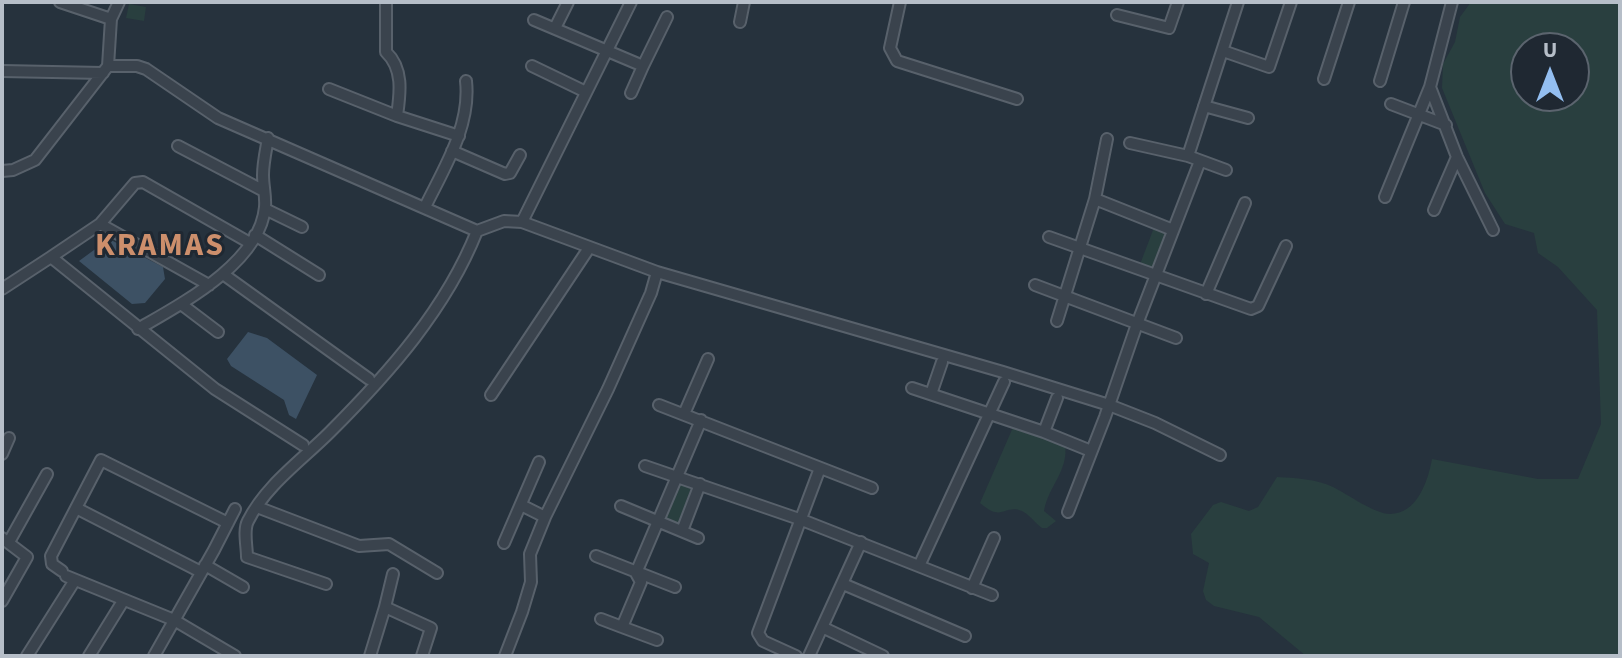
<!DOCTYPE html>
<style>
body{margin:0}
#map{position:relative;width:1622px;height:658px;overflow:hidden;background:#26323d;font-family:"Source Sans 3",sans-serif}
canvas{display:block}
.frame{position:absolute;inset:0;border:4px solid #b6bec8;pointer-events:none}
.north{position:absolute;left:1510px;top:32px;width:80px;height:80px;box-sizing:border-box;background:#1f2832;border:2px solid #5b646e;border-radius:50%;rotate:0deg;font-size:22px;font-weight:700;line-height:32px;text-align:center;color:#b6bec8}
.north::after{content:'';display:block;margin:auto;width:28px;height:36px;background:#93bef0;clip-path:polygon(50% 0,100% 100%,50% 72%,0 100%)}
</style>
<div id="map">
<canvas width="1622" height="658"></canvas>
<div class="frame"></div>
<div class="north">U</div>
</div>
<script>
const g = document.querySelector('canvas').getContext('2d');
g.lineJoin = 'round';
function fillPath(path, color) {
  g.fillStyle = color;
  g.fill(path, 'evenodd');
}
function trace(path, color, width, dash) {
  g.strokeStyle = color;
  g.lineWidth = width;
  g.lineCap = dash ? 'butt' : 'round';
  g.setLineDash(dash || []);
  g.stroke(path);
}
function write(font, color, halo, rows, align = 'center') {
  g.font = font + ' "Source Sans 3",sans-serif';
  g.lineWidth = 6;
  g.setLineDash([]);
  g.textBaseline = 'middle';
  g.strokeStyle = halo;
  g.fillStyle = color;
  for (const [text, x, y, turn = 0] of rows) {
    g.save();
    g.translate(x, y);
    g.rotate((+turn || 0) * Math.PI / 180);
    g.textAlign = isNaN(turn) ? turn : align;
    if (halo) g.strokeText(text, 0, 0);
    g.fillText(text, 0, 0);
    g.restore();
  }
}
fillPath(new Path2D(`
 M1471,2H1620V656H1306L1259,617L1214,606L1206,600L1203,591L1209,563L1193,554L1191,534L1213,505L1221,502L1249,511L1258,507L1277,477C1296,478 1316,479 1333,487C1347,494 1375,514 1390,514C1417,514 1428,481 1432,459L1538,479H1578L1601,424L1597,310L1558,267L1538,253L1534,233L1505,224L1485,193L1442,88L1443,64L1455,42L1460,17ZM1574,48V96H1526V48Z
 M129,4L146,7L144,21L126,18Z
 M1155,225L1171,231L1155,273L1139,267Z
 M1014,425L1065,445C1069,470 1048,487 1044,511L1056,521L1047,528H1042C1035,523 1029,514 1022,511C1003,504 1003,523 980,503Z
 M677,480L692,485L678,526L663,520Z`), '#293f3f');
fillPath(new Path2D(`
 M109,239L163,267L165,279L145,303L132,304L79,261Z
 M248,332L267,338L317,375L296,419L289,415L284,400L231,366L227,359Z`), '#3d5164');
const minor = new Path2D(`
 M60,2L111,19
 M386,2V52C404,69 400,94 397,116L459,136
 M900,2L890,48L897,61L1017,99
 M1117,15L1169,28L1178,2
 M534,20L643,66L667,17
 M740,22L744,2
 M555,28L568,2
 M1223,51L1269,67L1291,2
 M108,66L111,19L119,2
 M532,66L586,92
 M2,71L103,73
 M1324,79L1349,2
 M1380,81L1404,2
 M1430,87L1457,157L1493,230
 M329,89L397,116
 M631,93L643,66
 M1391,104L1446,125
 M1204,106L1248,118
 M1130,143L1188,156L1226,170
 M178,146L264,191
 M452,151L505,174L510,173L520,155
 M1188,156L1238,2
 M2,171L13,170L35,160L108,66H137L146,69L218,118L477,231
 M1385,197L1430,87L1452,2
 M1095,199L1173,230
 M425,207C444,168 471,126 466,81
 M265,209L302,227
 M1434,210L1457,157
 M522,222L631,2
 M100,224L135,183L143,182L250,243
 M255,235L319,275
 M1049,237L1251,309L1258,306L1286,246
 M51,257L100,224L209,285
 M223,274L369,379
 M1035,285L1176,338
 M2,289L51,257L215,389L303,445
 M1206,294L1245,203
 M181,304L218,332
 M1057,321L1095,199L1107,139
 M138,329C181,304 260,263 265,207C266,196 263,186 263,175C263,163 266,150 268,138
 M912,388L1044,432L1091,451
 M931,394L942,362
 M491,395L589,248
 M659,405L872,488
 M684,414L708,359
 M1044,432L1057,398
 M2,454L9,438
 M645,466L802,520L992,595
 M521,505L545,517
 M621,506L698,538
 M257,507L359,546L389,544L437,573
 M76,508L201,572
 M1068,512L1105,417L1137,324L1200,161
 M682,531L700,484
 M2,538L27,557L2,601
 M9,542L47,474
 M504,543L539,462
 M596,556L675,587
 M205,565L243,587
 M919,566L1004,382
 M62,571L52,564L51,556L101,460L228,523
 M66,576L174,620L235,656
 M326,584L247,557C247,546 243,530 248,521C266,485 302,460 330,432C389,373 446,309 477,231L504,221L522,222L657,272L1003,372L1109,405L1155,423L1220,455
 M843,584L965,636
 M972,588L994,538
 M385,607L393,574
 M601,619L622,627
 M824,628L883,656
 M657,640L622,627L641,582L636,573L701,420
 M27,656L75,580
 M89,656L123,601
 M154,656L214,550L235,509
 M370,656L385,607L431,628L422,656
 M505,656L522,612L531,582L530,554L545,517L608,389L651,293L657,272
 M796,656L763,641L758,633L820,468
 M809,656L861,542`);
trace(minor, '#58616b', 14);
trace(minor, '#3a434d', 10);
g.letterSpacing = '2px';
write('bold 32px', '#cd8f6c', '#1f2832', [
 ["KRAMAS",160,248]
]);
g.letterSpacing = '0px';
</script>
